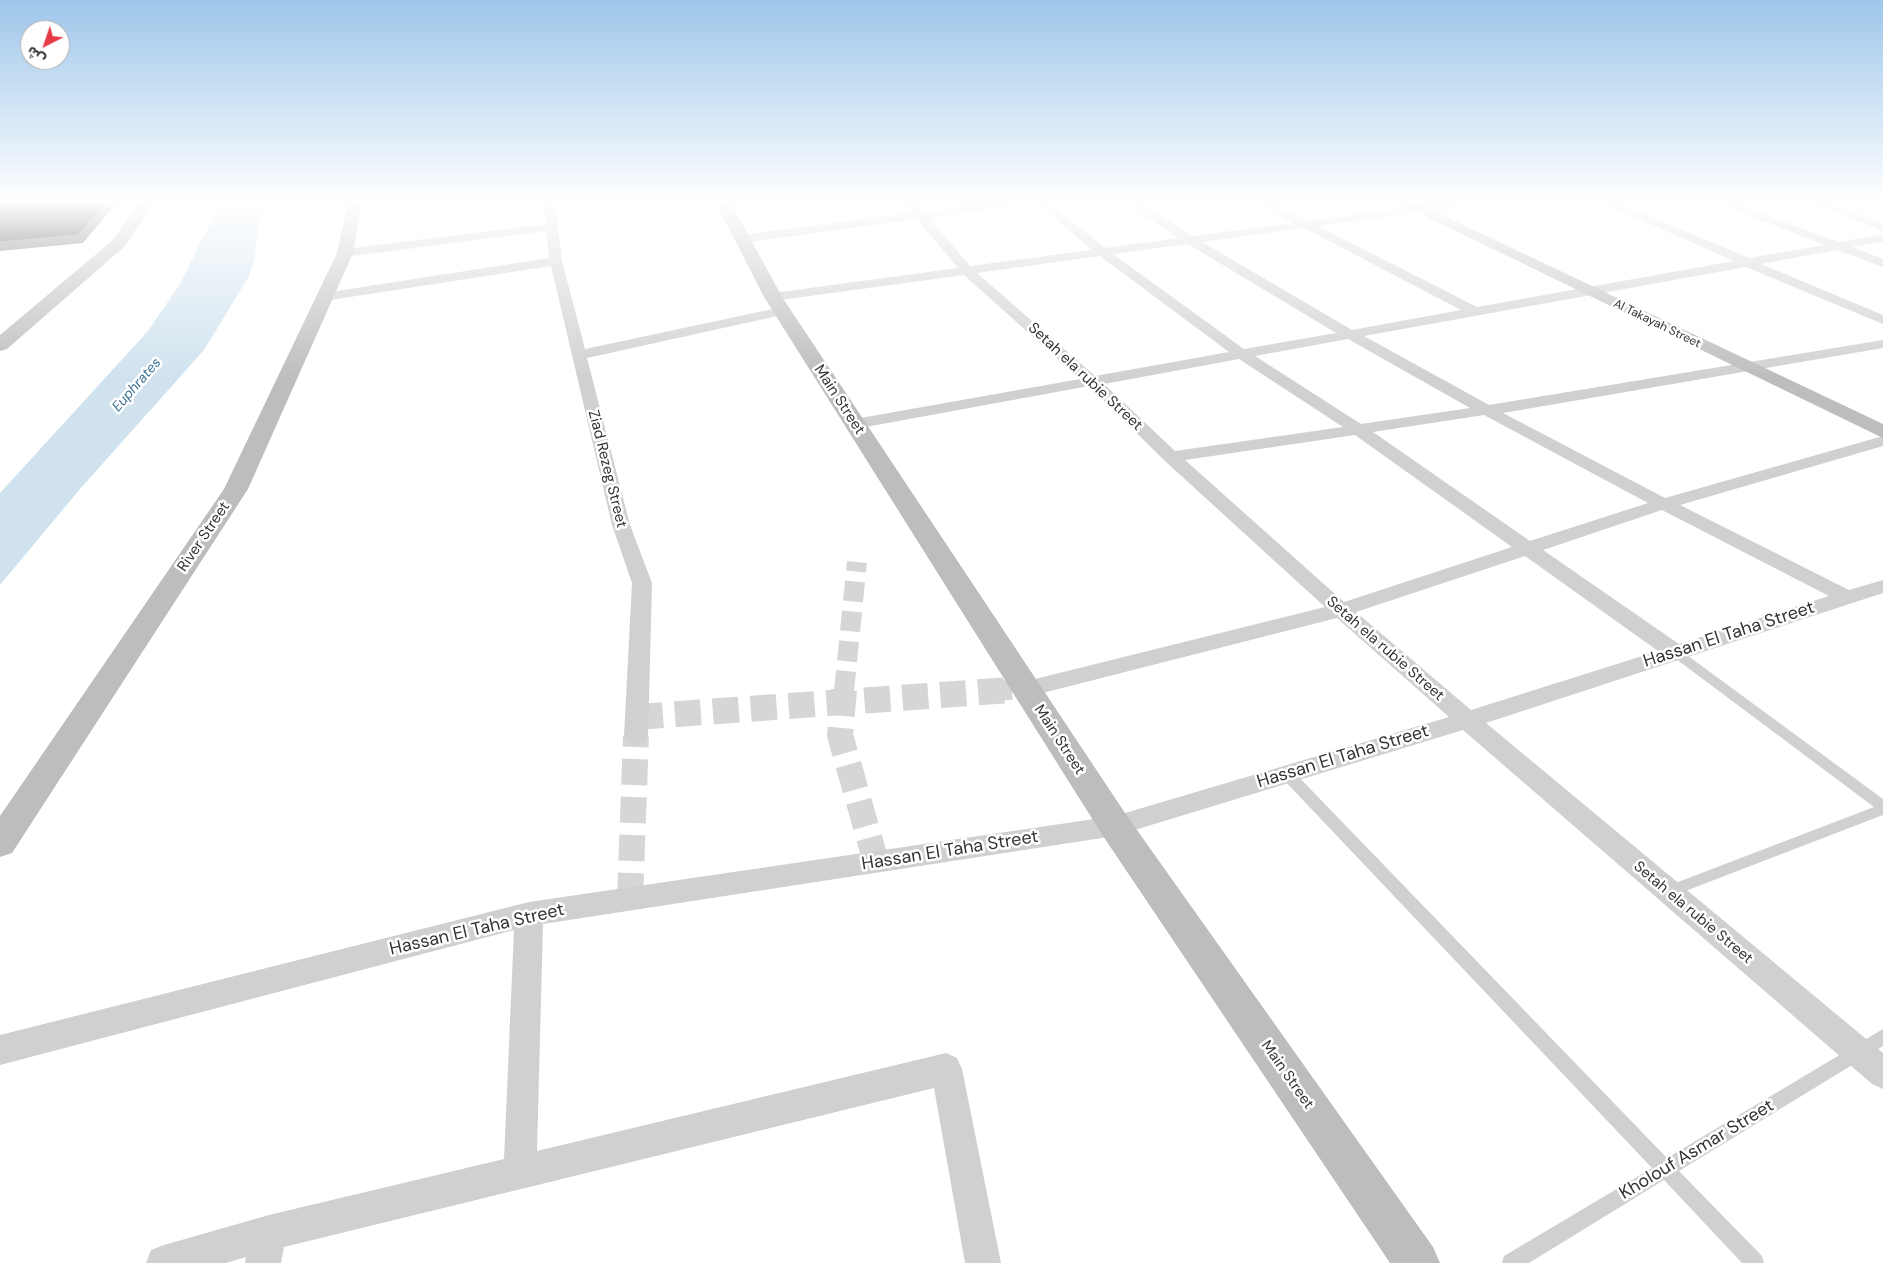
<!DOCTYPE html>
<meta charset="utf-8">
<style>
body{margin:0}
#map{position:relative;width:1883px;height:1263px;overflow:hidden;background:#fff;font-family:"DM Sans","Noto Sans Arabic",sans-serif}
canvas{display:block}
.north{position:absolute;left:20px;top:20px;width:50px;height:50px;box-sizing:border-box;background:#fff;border:1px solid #adadad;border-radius:50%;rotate:221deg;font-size:14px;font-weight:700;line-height:20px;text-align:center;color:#333}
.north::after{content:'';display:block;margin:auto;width:18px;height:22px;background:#e63946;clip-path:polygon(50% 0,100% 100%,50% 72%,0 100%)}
</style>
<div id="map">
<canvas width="1883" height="1263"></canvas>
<div class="north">ش</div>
</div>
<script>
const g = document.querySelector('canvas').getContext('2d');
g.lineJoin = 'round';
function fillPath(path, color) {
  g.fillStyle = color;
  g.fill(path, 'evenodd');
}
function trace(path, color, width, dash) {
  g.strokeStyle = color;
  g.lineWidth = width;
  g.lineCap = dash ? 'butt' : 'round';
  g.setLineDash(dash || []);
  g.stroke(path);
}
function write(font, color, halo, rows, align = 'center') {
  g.font = font + ' "DM Sans",sans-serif';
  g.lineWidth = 5;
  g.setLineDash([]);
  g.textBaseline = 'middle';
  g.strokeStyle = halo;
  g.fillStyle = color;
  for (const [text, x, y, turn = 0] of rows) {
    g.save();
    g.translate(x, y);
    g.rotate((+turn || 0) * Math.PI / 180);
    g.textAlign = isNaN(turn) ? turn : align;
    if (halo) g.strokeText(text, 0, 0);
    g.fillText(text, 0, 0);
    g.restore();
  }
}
fillPath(new Path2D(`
 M220,203H270L259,219L255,257L249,276L204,350L80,489L0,585V493L148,331L180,284Z`), '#cfe2ee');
trace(new Path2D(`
 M844,691L857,562
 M992,691L1027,689`), '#d6d6d6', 20, [20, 10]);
trace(new Path2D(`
 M844,690L840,735L876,862
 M637,717L1010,690
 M630,899L636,736`), '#d6d6d6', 26, [26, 12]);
trace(new Path2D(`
 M165,205L184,203`), '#cdcdcd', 2, [1, 1]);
fillPath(new Path2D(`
 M1676,649L1680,650L1883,799V815L1675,895L1670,897L1665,895L1663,891L1665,887L1874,807L1672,656L1670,653Z
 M1287,769L1292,770L1667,1158L1883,1029V1046L1679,1171L1762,1256L1764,1263H1742L1664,1180L1529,1263H1502L1504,1256L1652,1168L1282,778L1281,774L1282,770Z`), '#d0d0d0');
fillPath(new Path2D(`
 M543,203H555L562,261L585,349L782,307L789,311L782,315L587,358L630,525L652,583L648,736L644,742L636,745L628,742L624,736L632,583L612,525L551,266L324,301L317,297L324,293L549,258L546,231L345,257L339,253L345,249L546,224Z
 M902,203H914L923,211L985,203H1018L1013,206L929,218L970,266L1092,250L1037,203H1049L1105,248L1178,238L1128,203H1141L1192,236L1293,223L1259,203H1273L1307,221L1436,203H1469L1464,206L1318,226L1477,307L1734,261L1602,203H1618L1749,258L1824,245L1717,203H1733L1839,242L1883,234V242L1852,247L1883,259V267L1837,250L1761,264L1883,315V324L1746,267L1364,336L1489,405L1883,340V348L1503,413L1665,498L1883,436V446L1680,505L1849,590L1883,580V593L1486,723L1883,1053V1089L1872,1084L1463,730L1115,836L543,924L537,1151L946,1053L957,1058L962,1069L1001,1263H965L934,1088L284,1247L281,1263H245L246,1257L226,1263H146L151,1250L164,1245L269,1215L504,1159L514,930L0,1065V1035L529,902L1115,816L1449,717L1337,618L1027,697L1019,695L1016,689L1019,683L1027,681L1325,607L1165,461L1089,386L855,429L849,427L847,424L849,421L855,419L1080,379L964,275L773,301L766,297L773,293L958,268L917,219L742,243L736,239L742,235L911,213ZM1304,228L1461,310L1352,330L1202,242ZM1188,244L1336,333L1244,349L1113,254ZM1100,256L1229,352L1095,376L977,273ZM1348,339L1470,408L1361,424L1255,356ZM1239,359L1343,427L1175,451L1104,384ZM1484,415L1648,503L1530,541L1373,432ZM1355,435L1512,547L1344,602L1185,460ZM1662,510L1829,596L1679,644L1543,550ZM1525,556L1658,651L1471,710L1356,612Z
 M1810,203H1827L1883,223V231Z`), '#d0d0d0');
fillPath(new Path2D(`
 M138,203H153L125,246L7,349L0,351V335L113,240Z
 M348,203H362L353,253L248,489L12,853L0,857V816L224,489L337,253Z
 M716,203H731L782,297L1127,816L1433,1247L1440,1263H1390L1103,836L764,297Z
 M1398,203H1417L1883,424V438Z`), '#bdbdbd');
fillPath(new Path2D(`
 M106,203H116L83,243L0,251V242Z`), '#5f5f5f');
const building = new Path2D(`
 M0,203H106L78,235L0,242Z`);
fillPath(building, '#1a1a1a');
trace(building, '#5f5f5f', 1);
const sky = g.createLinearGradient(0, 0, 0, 380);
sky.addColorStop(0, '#9ec6ea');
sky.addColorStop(0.53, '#fff');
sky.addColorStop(1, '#ffffff00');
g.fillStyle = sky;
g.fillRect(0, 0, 1883, 380);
write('12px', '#333', '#fff', [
 ["Al Takayah Street",1657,324,26]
]);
write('italic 14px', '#3f7597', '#fff', [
 ["Euphrates",137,385,-49]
]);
write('15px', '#333', '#fff', [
 ["Setah ela rubie Street",1085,377,43],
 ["Main Street",839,400,57],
 ["Ziad Rezeg Street",607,469,76],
 ["River Street",204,537,-56],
 ["Setah ela rubie Street",1385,649,41],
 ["Main Street",1059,740,57],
 ["Setah ela rubie Street",1693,913,40],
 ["Main Street",1287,1075,55]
]);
write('18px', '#333', '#fff', [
 ["Hassan El Taha Street",1729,635,-18],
 ["Hassan El Taha Street",1343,757,-17],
 ["Hassan El Taha Street",950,851,-9],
 ["Hassan El Taha Street",477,930,-13],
 ["Kholouf Asmar Street",1697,1150,-31]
]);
</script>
